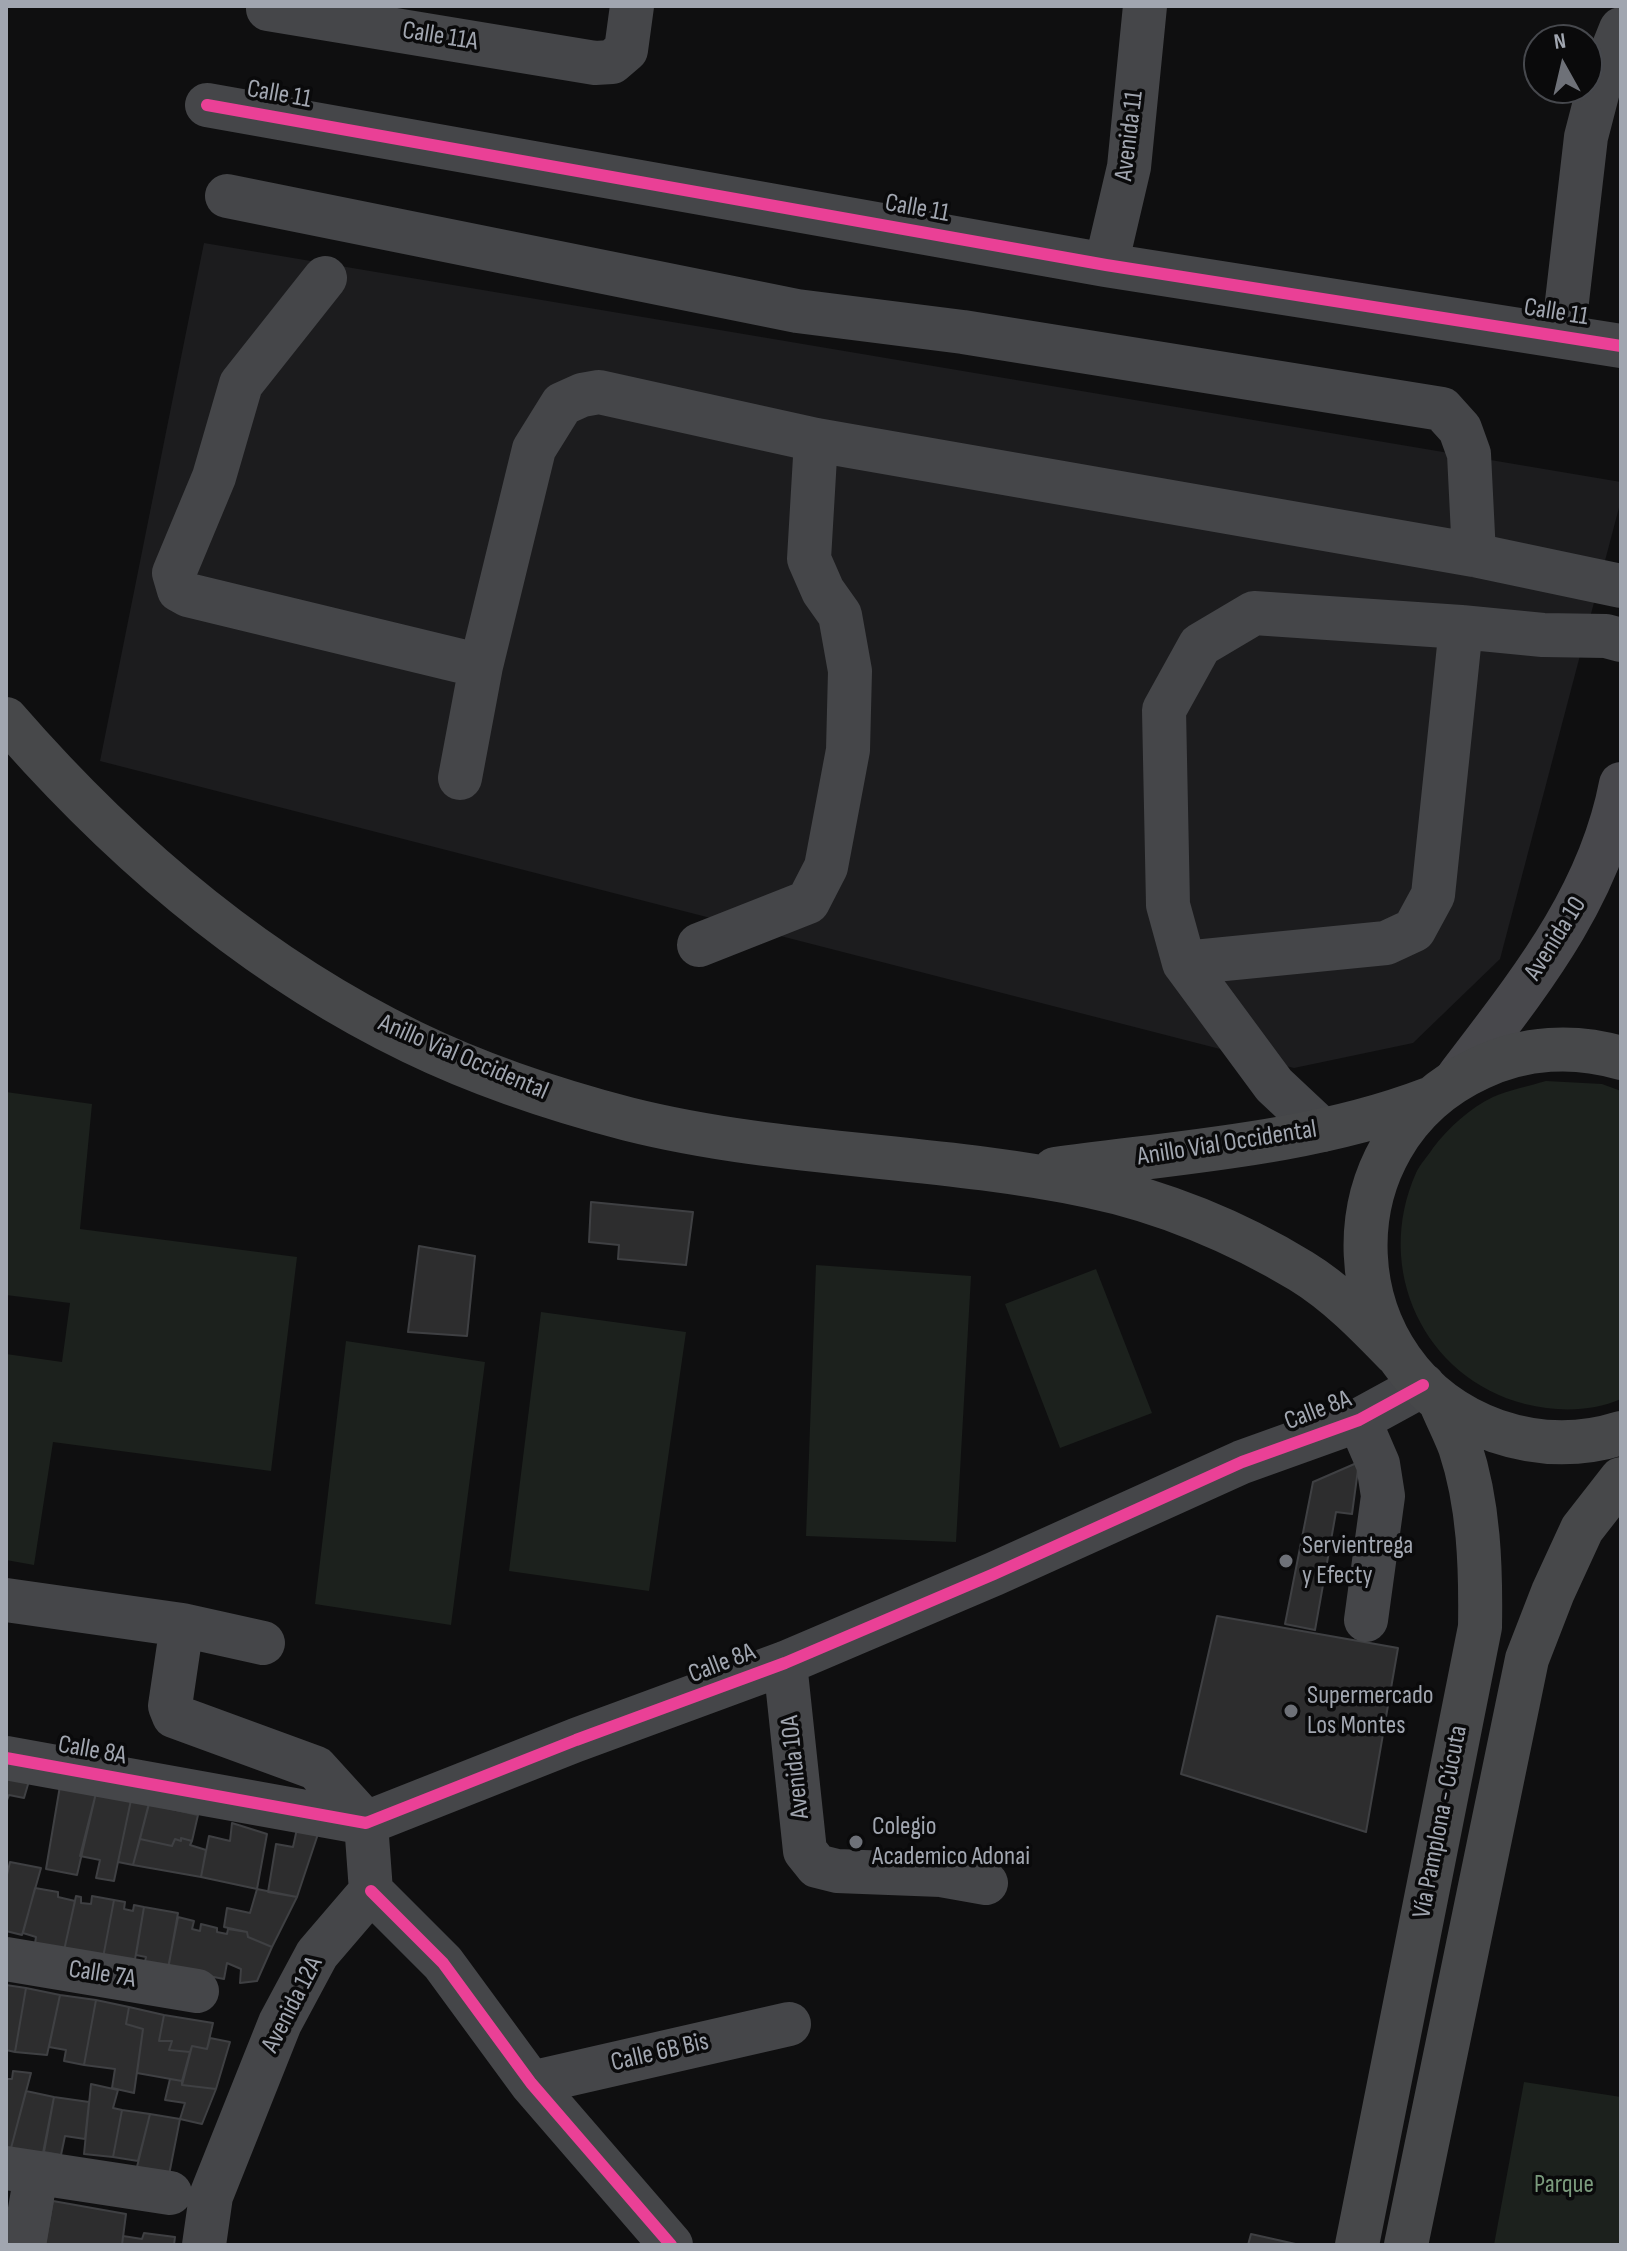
<!DOCTYPE html>
<meta charset="utf-8">
<style>
body{margin:0}
#map{position:relative;width:1627px;height:2251px;overflow:hidden;background:#0f0f10;font-family:"Sofia Sans Condensed",sans-serif}
canvas{display:block}
.frame{position:absolute;inset:0;border:8px solid #a1a6b0;pointer-events:none}
.north{position:absolute;left:1523px;top:24px;width:80px;height:80px;box-sizing:border-box;background:#0a0a0b;border:2px solid #46484d;border-radius:50%;rotate:352deg;font-size:22px;font-weight:700;line-height:32px;text-align:center;color:#a1a6b0}
.north::after{content:'';display:block;margin:auto;width:28px;height:36px;background:#6e7178;clip-path:polygon(50% 0,100% 100%,50% 72%,0 100%)}
</style>
<div id="map">
<canvas width="1627" height="2251"></canvas>
<div class="frame"></div>
<div class="north">N</div>
</div>
<script>
const g = document.querySelector('canvas').getContext('2d');
g.lineJoin = 'round';
function fillPath(path, color) {
  g.fillStyle = color;
  g.fill(path, 'evenodd');
}
function trace(path, color, width, dash) {
  g.strokeStyle = color;
  g.lineWidth = width;
  g.lineCap = dash ? 'butt' : 'round';
  g.setLineDash(dash || []);
  g.stroke(path);
}
function write(font, color, halo, rows, align = 'center') {
  g.font = font + ' "Sofia Sans Condensed",sans-serif';
  g.lineWidth = 7;
  g.setLineDash([]);
  g.textBaseline = 'middle';
  g.strokeStyle = halo;
  g.fillStyle = color;
  for (const [text, x, y, turn = 0] of rows) {
    g.save();
    g.translate(x, y);
    g.rotate((+turn || 0) * Math.PI / 180);
    g.textAlign = isNaN(turn) ? turn : align;
    if (halo) g.strokeText(text, 0, 0);
    g.fillText(text, 0, 0);
    g.restore();
  }
}
fillPath(new Path2D(`
 M204,243L1621,482V500L1500,959L1413,1043L1294,1068L100,761Z`), '#1c1c1e');
fillPath(new Path2D(`
 M1546,1081L1602,1084L1621,1091V1399C1591,1412 1557,1412 1525,1404C1424,1378 1373,1269 1416,1173C1420,1164 1428,1156 1433,1148C1448,1128 1470,1108 1493,1097C1509,1090 1529,1086 1546,1081Z
 M6,1092L92,1104L80,1229L297,1257L271,1471L53,1442L34,1565L6,1560V1354L62,1362L70,1303L6,1295Z
 M816,1265L971,1276L956,1542L806,1536Z
 M1096,1269L1152,1413L1060,1448L1005,1304Z
 M541,1312L686,1332L649,1591L509,1571Z
 M346,1341L485,1362L451,1625L315,1604Z
 M1524,2082L1621,2097V2245H1494Z`), '#1c211d');
const building = new Path2D(`
 M591,1202L693,1212L686,1265L618,1259L619,1245L589,1242Z
 M419,1246L475,1256L467,1336L408,1332Z
 M1359,1462L1352,1514L1336,1512L1315,1630L1285,1624L1313,1482Z
 M1217,1616L1398,1648L1366,1832L1181,1774Z
 M6,1776L29,1781L24,1798L9,1795L6,1803Z
 M60,1786L96,1793L77,1875L46,1869Z
 M96,1793L131,1800L114,1881L96,1878L100,1860L80,1856Z
 M131,1800L149,1803L133,1865L118,1862Z
 M149,1804L198,1815L192,1841L181,1838V1841L175,1839L172,1846L140,1839Z
 M232,1823L267,1834L257,1889L201,1877L209,1836L230,1841Z
 M298,1824L320,1828L297,1897L268,1892L276,1844L293,1847Z
 M181,1838L192,1841L190,1845L206,1850L201,1877L133,1865L140,1839L172,1846L175,1839L181,1841Z
 M10,1862L41,1868L22,1935L6,1931V1879Z
 M35,1888L58,1892V1897L75,1901L63,1955L34,1950L36,1937L23,1933Z
 M257,1889L297,1897L272,1947L248,1937L247,1932L224,1927L227,1908L250,1913Z
 M76,1896L81,1897V1903L91,1904L92,1896L114,1900L102,1963L63,1955Z
 M114,1900L125,1902L124,1909L133,1911L134,1905L144,1907L133,1971L102,1963Z
 M144,1907L178,1913L167,1975L143,1970L146,1957L136,1955Z
 M178,1917L194,1921L192,1929L200,1931L201,1924L217,1928V1932L227,1934L228,1929L247,1932L248,1937L272,1947L257,1981L240,1983L241,1969L227,1963L224,1979L168,1968Z
 M6,1985L26,1988L15,2052L6,2050Z
 M26,1988L60,1995L47,2055L15,2052Z
 M60,1995L96,2000L84,2065L64,2061L66,2050L49,2047Z
 M96,2000L129,2007L126,2024L143,2029L134,2093L112,2088L115,2069L84,2065Z
 M129,2007L164,2015L159,2041H172L169,2050L190,2052L182,2081L137,2073L143,2029L126,2024Z
 M164,2015L213,2023L207,2049L192,2046L190,2052L169,2050L172,2041H159Z
 M210,2038L230,2042L216,2089L182,2085L192,2046L207,2049Z
 M13,2071L31,2073L10,2152L6,2151V2079H12Z
 M170,2079L182,2081V2085L216,2089L202,2124L180,2119L185,2103L165,2100Z
 M91,2084L118,2090L113,2108L122,2110L113,2157L84,2154Z
 M26,2091L54,2097L42,2158L10,2152Z
 M54,2097L89,2102L85,2139L65,2136L61,2155L44,2152Z
 M122,2110L150,2114L138,2161L113,2157Z
 M150,2114L180,2119L168,2180L135,2175Z
 M53,2201L126,2214L122,2245H45Z
 M144,2233L175,2237L174,2245H122L123,2236L142,2239Z
 M1251,2234L1300,2245H1248Z`);
fillPath(building, '#2d2d2e');
trace(building, '#3f4043', 2);
trace(new Path2D(`
 M268,9L595,63L612,62L626,50L632,6
 M207,105L1106,265L1621,346
 M227,196L797,311L963,332L1442,409L1460,429L1469,454L1474,555
 M1106,265L1129,167L1145,6
 M325,278L241,384L214,477L174,573L179,590L188,595L481,666
 M1563,336L1586,137L1601,79L1621,29
 M460,778L481,666L534,449L562,404L582,395L599,392L816,440L1474,555L1621,586
 M699,945L808,902L826,867L848,750L850,671L840,615L823,591L809,559L816,440
 M1184,963L1386,943L1414,930L1433,895L1461,627
 M1322,1130L1274,1085L1184,963L1168,905L1164,710L1200,645L1254,613L1461,627L1543,635L1606,636L1621,640
 M1359,1420L1378,1464L1383,1496L1366,1620
 M6,1600L182,1625L170,1706L174,1716L316,1768L366,1823L371,1891L317,1954L280,2023L211,2196L204,2245
 M182,1625L263,1643
 M785,1663L805,1851L817,1866L837,1871L941,1875L986,1883
 M6,1758L366,1823L576,1740L785,1663L994,1574L1242,1462L1359,1420L1423,1385
 M371,1891L443,1963L531,2083L671,2245
 M6,1959L197,1991
 M531,2083L789,2024
 M6,2168L170,2193
 M24,2245L36,2174`), '#454649', 44);
trace(new Path2D(`
 M1458,1077C1527,986 1599,899 1621,784`), '#48484c', 44);
trace(new Path2D(`
 M6,719C120,850 255,966 412,1042C480,1075 555,1100 628,1119C779,1157 937,1154 1089,1186C1162,1201 1237,1232 1301,1271C1337,1293 1367,1324 1396,1354
 M1621,1058C1574,1044 1524,1047 1480,1068C1320,1141 1330,1372 1496,1431C1537,1445 1580,1446 1621,1433
 M1055,1169C1180,1152 1311,1144 1429,1099
 M1357,2245L1480,1627C1481,1567 1479,1504 1460,1447C1454,1431 1446,1416 1440,1401
 M1406,2245L1527,1659L1553,1592L1582,1529L1621,1479`), '#47484a', 44);
trace(new Path2D(`
 M207,105L1106,265L1621,346
 M6,1758L366,1823L576,1740L785,1663L994,1574L1242,1462L1359,1420L1423,1385
 M371,1891L443,1963L531,2083L671,2245`), '#ea4096', 12);
for (const [x, y, r, color] of [
 [1286,1561,8,"#6e7178"],
 [1291,1711,8,"#6e7178"],
 [856,1842,8,"#6e7178"]
]) {
  const dot = new Path2D();
  dot.arc(x, y, r, 0, 2 * Math.PI);
  g.fillStyle = color;
  g.fill(dot);
  trace(dot, '#0a0a0b', 3);
}
write('26px', '#a1a6b0', '#0a0a0b', [
 ["Calle 11A",440,37,9],
 ["Calle 11",279,95,10],
 ["Avenida 11",1130,136,-83],
 ["Calle 11",917,209,10],
 ["Calle 11",1556,313,9],
 ["Avenida 10",1556,939,-58],
 ["Anillo Vial Occidental",463,1058,23],
 ["Anillo Vial Occidental",1227,1144,-9],
 ["Calle 8A",1318,1411,-21],
 ["Calle 8A",722,1664,-21],
 ["Calle 8A",92,1751,10],
 ["Avenida 10A",796,1767,-96],
 ["Vía Pamplona - Cúcuta",1441,1822,-79],
 ["Calle 7A",102,1975,9],
 ["Avenida 12A",293,2005,-63],
 ["Calle 6B Bis",660,2053,-13]
]);
write('26px', '#a1a6b0', '#0a0a0b', [
 ["Servientrega",1302,1546],
 ["y Efecty",1302,1576],
 ["Supermercado",1307,1696],
 ["Los Montes",1307,1726],
 ["Colegio",872,1827],
 ["Academico Adonai",872,1857]
], 'left');
write('26px', '#7a9a7c', '#0a0a0b', [
 ["Parque",1564,2185]
]);
</script>
